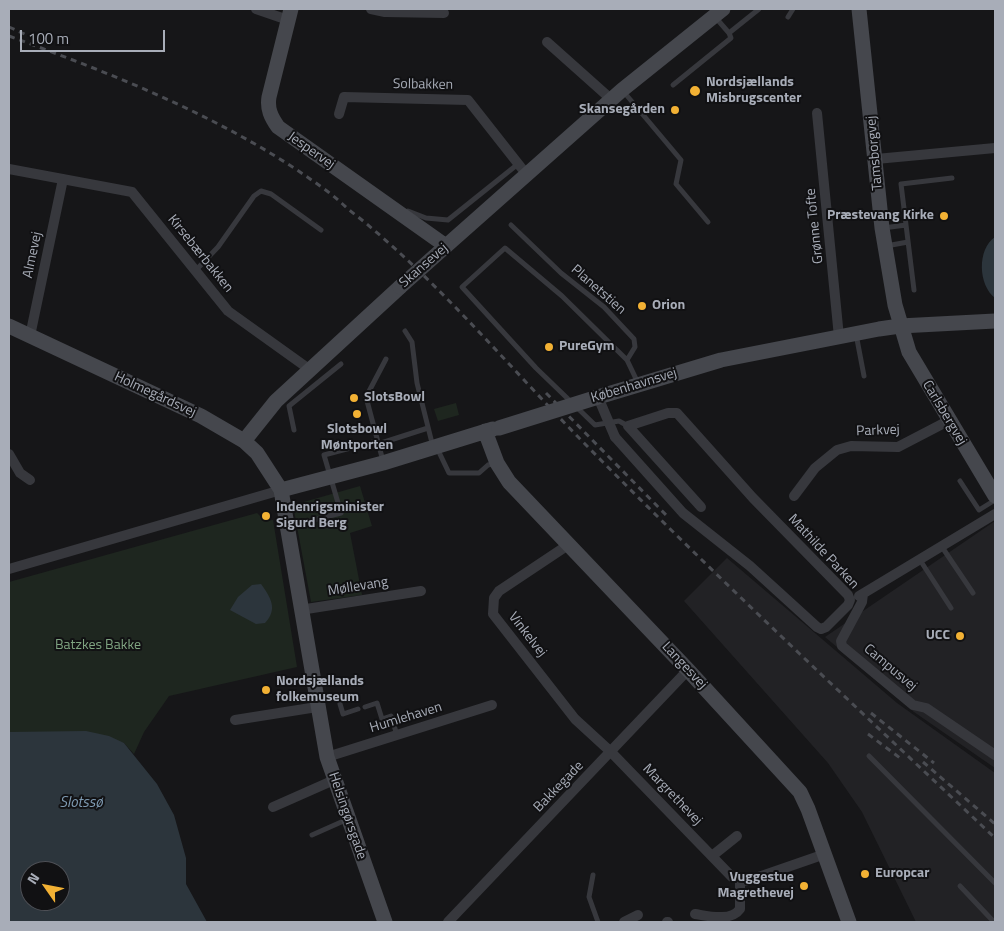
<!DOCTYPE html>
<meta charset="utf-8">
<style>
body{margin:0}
#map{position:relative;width:1004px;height:931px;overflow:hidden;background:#161618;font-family:"Titillium Web",sans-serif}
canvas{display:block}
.frame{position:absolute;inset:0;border:10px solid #a8adb8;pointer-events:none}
.north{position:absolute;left:20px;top:861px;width:50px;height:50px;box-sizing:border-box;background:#111113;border:1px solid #4d4f55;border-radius:50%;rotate:303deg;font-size:14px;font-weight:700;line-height:20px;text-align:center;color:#a8adb8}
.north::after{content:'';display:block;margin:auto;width:18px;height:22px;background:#f2b134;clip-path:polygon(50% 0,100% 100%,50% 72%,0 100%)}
.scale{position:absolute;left:20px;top:30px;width:145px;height:22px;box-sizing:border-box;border:2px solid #a8adb8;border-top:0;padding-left:6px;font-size:15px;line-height:18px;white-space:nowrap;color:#a8adb8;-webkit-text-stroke:4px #111113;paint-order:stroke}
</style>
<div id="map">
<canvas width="1004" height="931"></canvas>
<div class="frame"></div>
<div class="north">N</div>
<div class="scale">100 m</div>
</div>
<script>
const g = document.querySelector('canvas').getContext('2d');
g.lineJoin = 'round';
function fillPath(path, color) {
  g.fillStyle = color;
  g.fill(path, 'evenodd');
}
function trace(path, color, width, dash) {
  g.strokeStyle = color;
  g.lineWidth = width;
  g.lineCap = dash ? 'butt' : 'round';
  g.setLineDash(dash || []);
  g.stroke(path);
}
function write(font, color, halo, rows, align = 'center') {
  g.font = font + ' "Titillium Web",sans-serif';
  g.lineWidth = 4;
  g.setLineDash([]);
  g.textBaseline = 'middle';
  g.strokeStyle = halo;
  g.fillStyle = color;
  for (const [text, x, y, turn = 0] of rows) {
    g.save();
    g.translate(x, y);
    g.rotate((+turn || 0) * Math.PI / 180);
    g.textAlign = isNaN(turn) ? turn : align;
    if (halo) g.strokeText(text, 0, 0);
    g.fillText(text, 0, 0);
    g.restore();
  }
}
fillPath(new Path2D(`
 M995,521V768L914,712L825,637Z
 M727,558L897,703L995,773V922H916L862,812L828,763L684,601Z`), '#222225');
fillPath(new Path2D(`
 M456,403L459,415L438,421L434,409Z
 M360,486L372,526L350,533L362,595L311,602L293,505Z
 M257,513L265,521L273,520L297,667L169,696L144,732L134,754L124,743L9,732V582Z`), '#1e261f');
fillPath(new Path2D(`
 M995,237V298C978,285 977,249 995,237Z
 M261,584C271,598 278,609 265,623L256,624L230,610L238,597L252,585Z
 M86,731L109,736L124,743L157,784L174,815L186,858V884L207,922H9V732ZM30,871H60V901H30Z`), '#2c353c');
trace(new Path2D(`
 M788,17L793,9
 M729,33L759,9
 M673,85L731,38L729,33L716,18
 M623,91L681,160L676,184L708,222
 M408,211L426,218L448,220L518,164
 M511,225L561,273L604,307L634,339L635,347L627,360L638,383
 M883,228L906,225
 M886,246L908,242
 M196,270L218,247L254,196L261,191L271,194L321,230
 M914,290L901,184L952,178
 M405,331L412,342L417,383L433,447
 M856,334L864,376
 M627,360L562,296L505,248L462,287L536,368L595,425L619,421L628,426
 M294,430L289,406L341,364
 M378,444L428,428
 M437,448L449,473H479L488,465L496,463
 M383,461L366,397L386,359
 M960,481L979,510L995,500
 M290,526L341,513L324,455L377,441
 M942,547L973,593
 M920,560L951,608
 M340,704L343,714L358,709
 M365,707L377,703L382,719L391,716L397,735
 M869,756L995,883
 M312,835L348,819
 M593,875L589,897L598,922
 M960,886L994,922`), '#37383d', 5);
trace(new Path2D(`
 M256,9L288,20
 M371,9L385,12L444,13
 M547,42L612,100
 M817,113L839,337
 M339,114L344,97L468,100L527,175
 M876,159L995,148
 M9,169L132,192L228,311L309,369
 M30,336L63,179
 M615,437L683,513L750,566L817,627L821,629L826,627L848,605L850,600L848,595L753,498L677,413H668L628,426L701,507
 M9,454L20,473L30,480
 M794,496L815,468L837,450L851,446L898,447L948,421
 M568,545L499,591L494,598L493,614L575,719L611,752L732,877L747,881L825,854
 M9,569L281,490
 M863,594L862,602L841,641L842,646L913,705L926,708L995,755
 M859,596L995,514
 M300,610L421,591
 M235,720L317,707
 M327,757L492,705
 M273,807L334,780
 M712,856L737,836
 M695,914C708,916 731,922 740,909V880
 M448,922L688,670
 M624,922L638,915
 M667,922H668`), '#37383d', 10);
trace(new Path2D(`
 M291,9L269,97C267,109 271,117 278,127L446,246L622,90L723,9
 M859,9L882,228L895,305L909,352L995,496
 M9,326L201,416L244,441L257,453L281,490L327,757L385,922
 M598,397L721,360L879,329L900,326L995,321
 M485,431L497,463L509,482L688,670L800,792L808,809L849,922
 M244,441L276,401L400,287
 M281,490L383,463L493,429`), '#45474d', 15);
trace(new Path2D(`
 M9,27L40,41
 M9,36C120,77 231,120 327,191C338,199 346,208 357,216C440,283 510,368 585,444C718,579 857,708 995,838
 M546,393L667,516
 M871,713L934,763
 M868,734L900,758
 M923,762L995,824`), '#4a4c52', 3, [6, 5]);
trace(new Path2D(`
 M598,397L615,437`), '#37383d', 10);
trace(new Path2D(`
 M400,287L446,246
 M499,428L598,397`), '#45474d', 15);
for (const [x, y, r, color] of [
 [695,91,6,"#f2b134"],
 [675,110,5,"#f2b134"],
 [944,216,5,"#f2b134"],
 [642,306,5,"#f2b134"],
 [549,347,5,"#f2b134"],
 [354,398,5,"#f2b134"],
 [357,414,5,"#f2b134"],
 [266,516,5,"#f2b134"],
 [960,636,5,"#f2b134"],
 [266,690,5,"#f2b134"],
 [865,874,5,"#f2b134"],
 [804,886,5,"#f2b134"]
]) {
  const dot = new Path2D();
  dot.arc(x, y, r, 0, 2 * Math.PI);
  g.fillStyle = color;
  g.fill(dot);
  trace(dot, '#111113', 2);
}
write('bold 14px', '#a8adb8', '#111113', [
 ["Nordsjællands",706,83],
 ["Misbrugscenter",706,99],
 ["Skansegården",665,110,"right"],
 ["Præstevang Kirke",934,216,"right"],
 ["Orion",652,306],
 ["PureGym",559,347],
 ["SlotsBowl",364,398],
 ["Slotsbowl",357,430,"center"],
 ["Møntporten",357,446,"center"],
 ["Indenrigsminister",276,508],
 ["Sigurd Berg",276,524],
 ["UCC",950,636,"right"],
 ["Nordsjællands",276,682],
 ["folkemuseum",276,698],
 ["Europcar",875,874],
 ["Vuggestue",794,878,"right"],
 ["Magrethevej",794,894,"right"]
], 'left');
write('14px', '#a8adb8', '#111113', [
 ["Solbakken",423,85,1],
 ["Jespervej",311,151,35],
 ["Tamsborgvej",875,153,-95],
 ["Grønne Tofte",815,226,-96],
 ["Kirsebærbakken",200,254,51],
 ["Almevej",33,255,-78],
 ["Skansevej",424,266,-41],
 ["Planetstien",598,290,41],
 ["Københavnsvej",634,386,-17],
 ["Holmegårdsvej",155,395,25],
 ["Carlsbergvej",944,413,59],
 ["Parkvej",878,431,-2],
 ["Mathilde Parken",823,552,47],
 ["Møllevang",358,587,-9],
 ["Vinkelvej",527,635,52],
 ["Langesvej",684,666,47],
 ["Campusvej",890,668,40],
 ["Humlehaven",406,718,-17],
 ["Bakkegade",559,787,-46],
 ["Margrethevej",672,795,46],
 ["Helsingørsgade",347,816,71]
]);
write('14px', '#7fa381', '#111113', [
 ["Batzkes Bakke",98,646]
]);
write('italic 15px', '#7f9bb3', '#111113', [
 ["Slotssø",81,803]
]);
</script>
